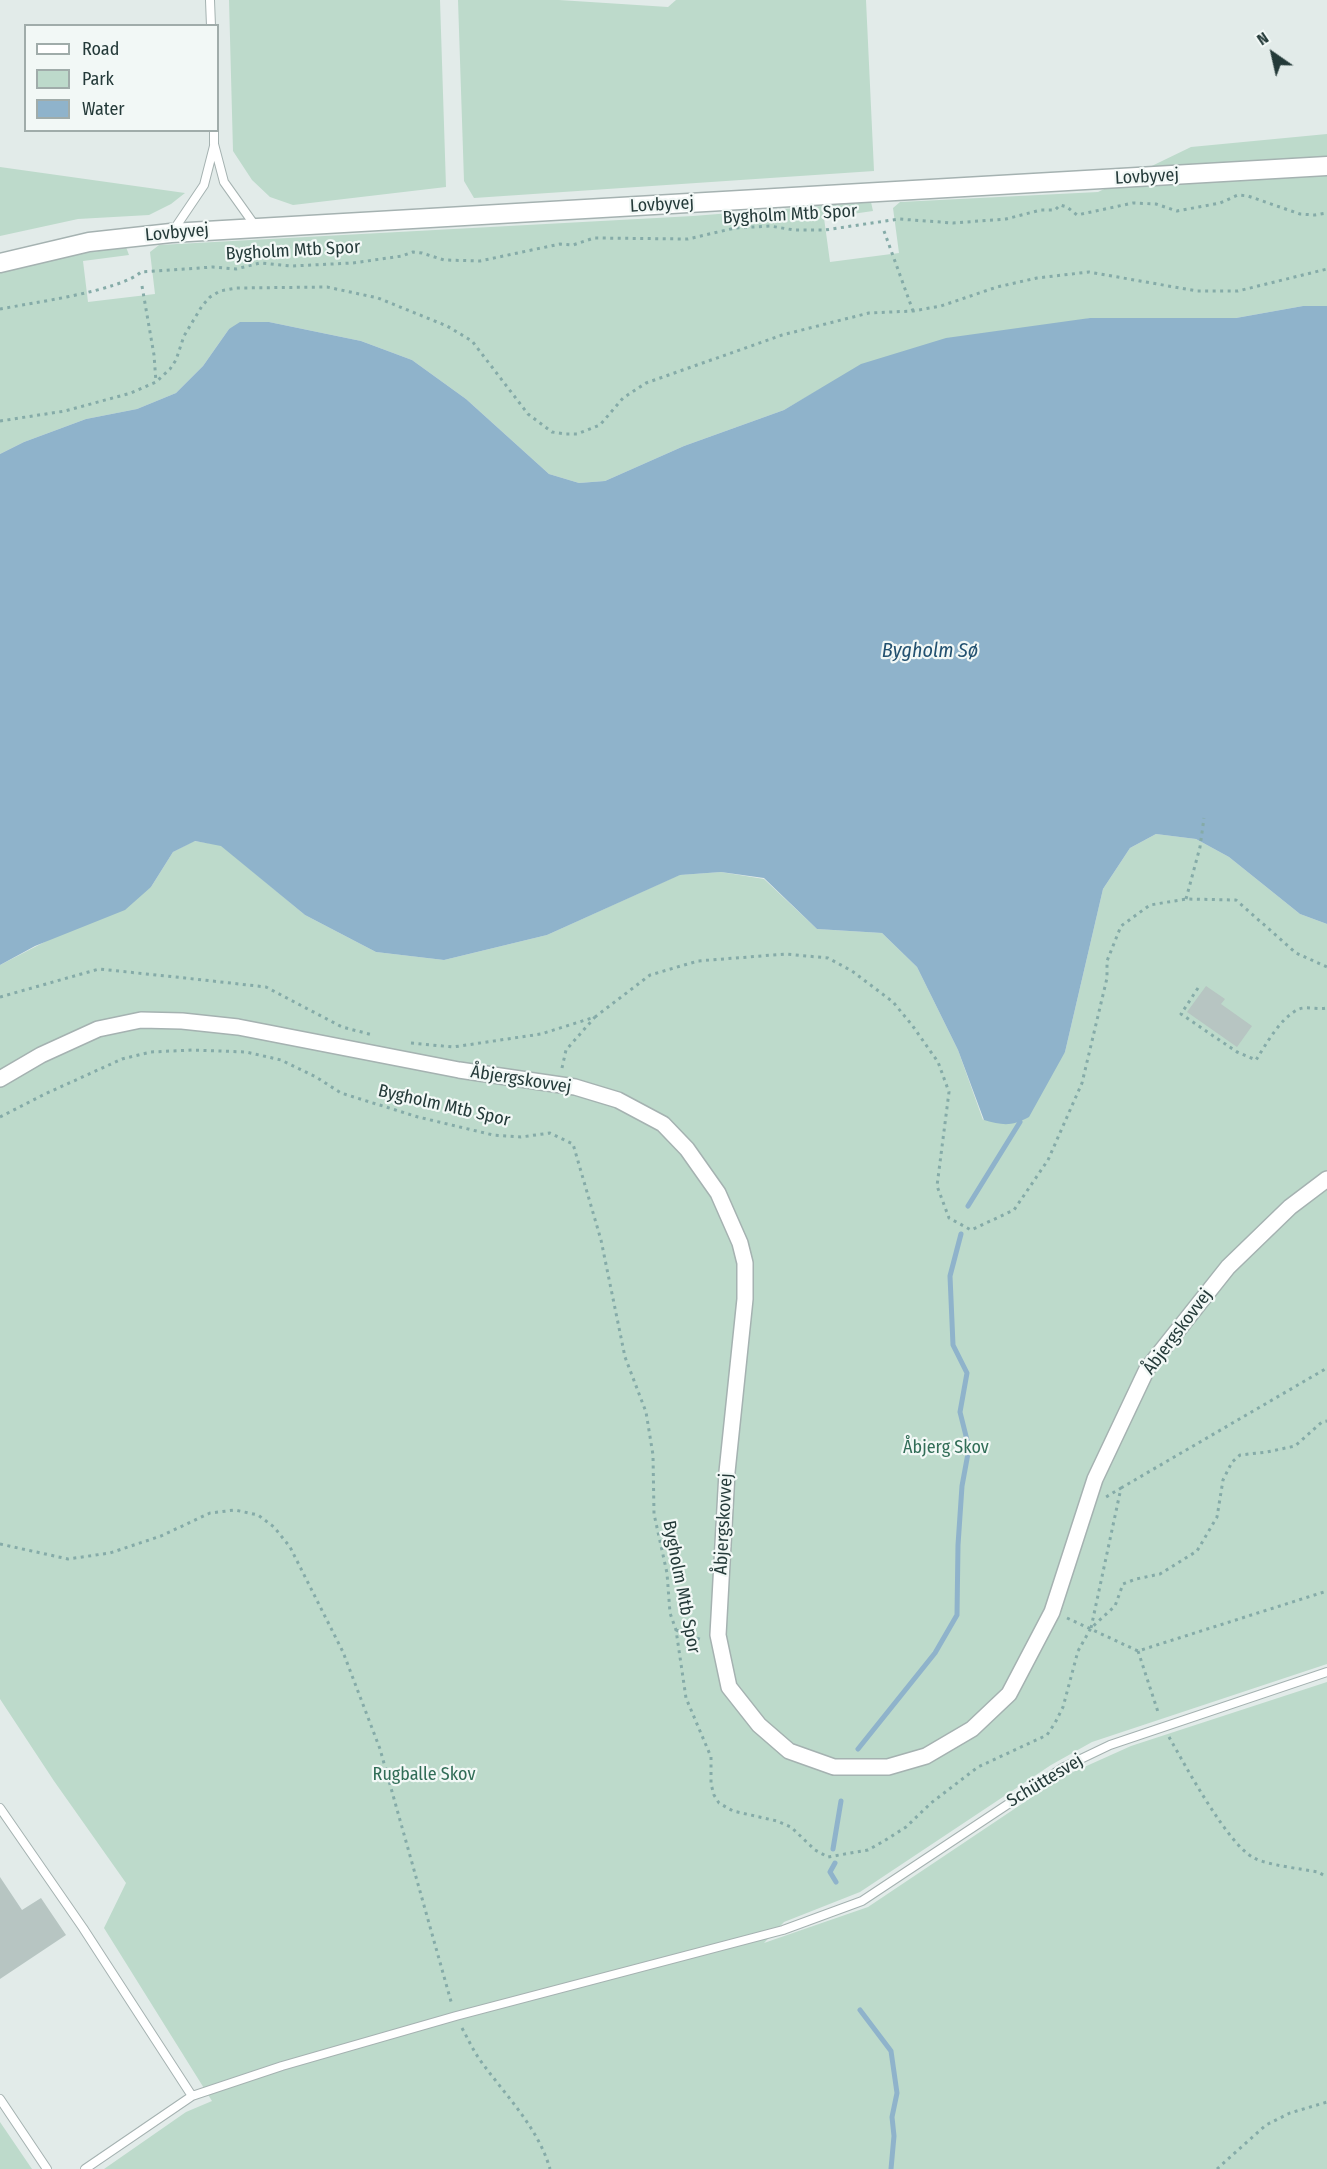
<!DOCTYPE html>
<meta charset="utf-8">
<style>
body{margin:0}
#map{position:relative;width:1327px;height:2169px;overflow:hidden;background:#e2ebe9;font-family:"Fira Sans Condensed",sans-serif}
canvas{display:block}
.legend{position:absolute;left:24px;top:24px;width:195px;height:108px;box-sizing:border-box;background:#f2f8f6;border:2px solid #a0acaa;margin:0;padding:8px 10px;list-style:none;font-size:18px;color:#243a39}
.legend li{display:flex;align-items:center;gap:12px;height:30px}
.legend b{width:30px;border:2px solid #a0acaa}
.north{position:absolute;left:1243px;top:24px;width:60px;height:60px;-webkit-text-stroke:4px #f2f8f6;paint-order:stroke;rotate:326deg;font-size:16px;font-weight:700;line-height:24px;text-align:center;color:#243a39}
.north::after{content:'';display:block;margin:auto;width:21px;height:27px;background:#243a39;clip-path:polygon(50% 0,100% 100%,50% 72%,0 100%)}
</style>
<div id="map">
<canvas width="1327" height="2169"></canvas>
<ul class="legend">
<li><b style="height:8px;background:#fff"></b>Road</li>
<li><b style="height:16px;background:#bddacb"></b>Park</li>
<li><b style="height:16px;background:#8fb3cb"></b>Water</li>
</ul>
<div class="north">N</div>
</div>
<script>
const g = document.querySelector('canvas').getContext('2d');
g.lineJoin = 'round';
function fillPath(path, color) {
  g.fillStyle = color;
  g.fill(path, 'evenodd');
}
function trace(path, color, width, dash) {
  g.strokeStyle = color;
  g.lineWidth = width;
  g.lineCap = dash ? 'butt' : 'round';
  g.setLineDash(dash || []);
  g.stroke(path);
}
function write(font, color, halo, rows, align = 'center') {
  g.font = font + ' "Fira Sans Condensed",sans-serif';
  g.lineWidth = 4.5;
  g.setLineDash([]);
  g.textBaseline = 'middle';
  g.strokeStyle = halo;
  g.fillStyle = color;
  for (const [text, x, y, turn = 0] of rows) {
    g.save();
    g.translate(x, y);
    g.rotate((+turn || 0) * Math.PI / 180);
    g.textAlign = isNaN(turn) ? turn : align;
    if (halo) g.strokeText(text, 0, 0);
    g.fillText(text, 0, 0);
    g.restore();
  }
}
fillPath(new Path2D(`
 M229,0H440L446,187L293,205L270,197L252,180L233,151Z
 M458,0H559L668,7L676,0H866L874,171L474,198L464,181Z
 M1327,134V306H1303L1236,318H1090L822,388L784,410L684,446L605,481L579,483L549,474L466,399L412,360L361,341L269,322L229,329L203,366L176,393L137,409L86,419L24,442L0,454V271L78,254L126,247L129,255L83,261L88,302L155,294L150,252L159,245L693,216L871,202L873,211L824,218L830,262L899,253L893,208L900,202L1098,192L1191,147Z
 M0,167L185,193L171,204L149,215L78,219L0,236Z
 M1156,834L1196,839L1229,857L1300,914L1327,924V1664L1092,1742L1051,1765L860,1892L784,1922L764,1943L868,1907L1062,1777L1131,1746L1327,1682V2169H104L186,2112L212,2101L104,1928L126,1883L54,1781L0,1699V965L151,887L173,852L194,841L221,845L305,915L376,952L444,960L547,935L679,875L721,872L764,879L817,929L882,933L917,967L958,1050L983,1120L1065,1052L1103,889L1130,848Z
 M0,2122L32,2169H0Z`), '#bddacb');
fillPath(new Path2D(`
 M1303,306H1327V924L1300,914L1229,857L1196,839L1156,834L1130,848L1103,889L1065,1052L1029,1117C1011,1127 1002,1125 984,1120L958,1050L917,967L882,933L817,929L764,878L721,872L680,875L547,935L444,960L376,952L305,915L221,846L195,841L173,852L151,887L125,910L35,946L0,965V454L24,442L86,419L137,409L176,393L203,366L229,329L240,322H269L361,341L412,360L466,399L549,474L579,483L605,481L684,446L784,410L861,364L946,338L1090,318H1236Z`), '#8fb3cb');
trace(new Path2D(`
 M968,1206L1020,1122
 M858,1749L935,1653L957,1615L958,1545L962,1486L969,1448L960,1412L967,1373L953,1345L950,1276L961,1234
 M833,1849L841,1801
 M835,1863L830,1872L836,1882
 M860,2010L891,2051L897,2093L892,2117L894,2136L891,2169`), '#8fb3cb', 5);
fillPath(new Path2D(`
 M1206,986L1225,999L1221,1004L1252,1026L1237,1047L1187,1012Z
 M0,1877L22,1910L41,1898L66,1935L0,1979Z`), '#b7c5c2');
const service = new Path2D(`
 M210,0L211,26
 M214,130V144L224,182L256,227
 M173,231L204,185L214,146
 M0,1808L83,1928L192,2096
 M0,2099L47,2169
 M85,2169L192,2096L282,2066L456,2016L783,1930L862,1901L1064,1767L1110,1745L1327,1672`);
const minor = new Path2D(`
 M0,1079L41,1055L98,1029L141,1020L182,1021L238,1027L459,1070L575,1087L618,1100L663,1124L687,1149L718,1193L740,1243L745,1263V1299L727,1472L718,1635L729,1687L759,1725L789,1751L834,1767H888L926,1756L972,1729L1009,1694L1052,1612L1095,1479L1147,1369L1228,1267L1290,1207L1327,1179`);
const tertiary = new Path2D(`
 M0,263L89,242L171,233L1327,166`);
trace(service, '#a5b2b1', 10);
trace(minor, '#a5b2b1', 18);
trace(tertiary, '#a5b2b1', 21);
trace(new Path2D(`
 M884,231L913,311
 M142,286L154,355L156,382
 M0,309C31,303 120,291 141,272L213,267L236,269L260,263L292,266L353,263L402,256L413,252L422,253L444,260L480,261L560,244L573,245L594,238L688,239L735,228L770,226L794,230H825L899,219L953,223L1006,219L1041,210H1055L1060,205L1067,207L1077,215L1133,203L1156,204L1177,211L1220,203L1238,195L1248,196L1300,214L1315,215L1327,213
 M0,421L65,411L131,393L156,382L170,369L176,360L184,336L202,306L210,297L220,291L236,288L327,287L378,298L447,326L472,341L528,414L552,432L565,434H577L600,425L623,398L646,383L782,335L869,313L913,311L941,306L997,287L1037,278L1089,272L1197,291H1238L1327,269
 M1186,899L1200,847L1204,818
 M1198,988L1181,1014L1237,1052L1256,1060C1267,1043 1280,1018 1299,1009C1307,1006 1318,1010 1327,1008
 M0,997L99,969L185,978L266,987L342,1027L373,1035
 M411,1043L453,1047L541,1034L595,1017L650,975L698,961L786,954L828,958L852,971L893,1002L912,1025L938,1062L949,1092L937,1186L949,1218L971,1230L1014,1210L1048,1160L1082,1083L1107,978V961L1121,926L1150,905L1186,899L1236,900L1296,953L1327,967
 M562,1068L566,1050L595,1017
 M0,1117L45,1094L122,1059L151,1052L192,1050L246,1052L281,1060L316,1077L341,1093L418,1117L493,1135L521,1137L550,1133L573,1144L601,1240L625,1357L646,1412L653,1455L654,1514L667,1573L670,1613L676,1630L686,1698L711,1757V1784L714,1795L719,1803L733,1811L777,1821L791,1827L815,1850L828,1857L868,1850L884,1841L906,1827L931,1803L978,1767L1047,1735L1055,1723L1063,1707L1078,1651L1091,1628L1115,1606L1123,1584L1136,1579L1160,1574L1197,1551L1217,1517L1223,1480L1232,1462L1240,1455L1267,1452L1295,1446L1322,1422L1327,1421
 M1121,1488L1327,1368
 M0,1544L68,1559L110,1553L161,1536L210,1513L235,1510L258,1515L274,1527L290,1547L343,1652L380,1749L452,2005
 M1067,1618L1138,1651L1327,1591
 M1091,1628L1121,1488L1106,1497
 M676,1630L702,1640
 M1138,1651L1159,1715
 M1169,1737C1185,1765 1228,1845 1254,1858C1267,1865 1302,1869 1318,1872L1327,1877
 M462,2028C468,2039 473,2050 480,2060C505,2095 538,2127 550,2169
 M1217,2169L1266,2125L1290,2113L1327,2102`), '#85aba8', 3, [3, 4.5]);
trace(service, '#fff', 8);
trace(minor, '#fff', 15);
trace(tertiary, '#fff', 18);
write('18px', '#243a39', '#f2f8f6', [
 ["Lovbyvej",1147,177,-3],
 ["Lovbyvej",662,205,-3],
 ["Bygholm Mtb Spor",790,215,-3],
 ["Lovbyvej",177,233,-5],
 ["Bygholm Mtb Spor",293,251,-3],
 ["Åbjergskovvej",521,1080,9],
 ["Bygholm Mtb Spor",444,1106,13],
 ["Åbjergskovvej",1178,1332,-53],
 ["Åbjergskovvej",724,1524,-87],
 ["Bygholm Mtb Spor",681,1587,79],
 ["Schüttesvej",1045,1781,-31]
]);
write('18px', '#316d57', '#f2f8f6', [
 ["Åbjerg Skov",946,1448],
 ["Rugballe Skov",424,1775]
]);
write('italic 20px', '#235170', '#f2f8f6', [
 ["Bygholm Sø",930,651]
]);
</script>
